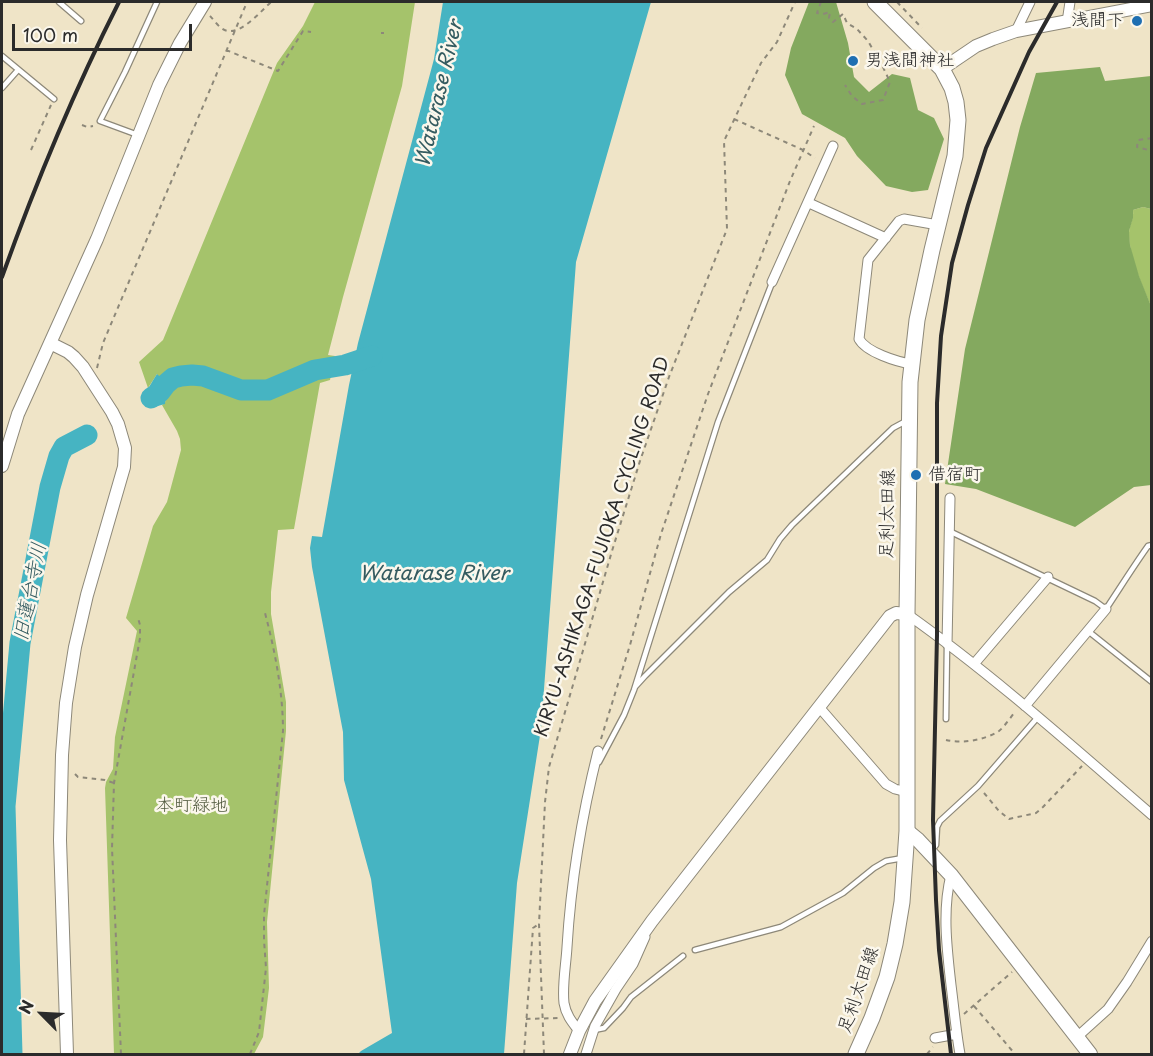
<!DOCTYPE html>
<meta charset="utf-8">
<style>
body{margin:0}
#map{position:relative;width:1153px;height:1056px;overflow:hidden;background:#efe4c7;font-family:"Playpen Sans",sans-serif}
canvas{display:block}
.frame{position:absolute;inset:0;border:3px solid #2b2b2b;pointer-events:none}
.north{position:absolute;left:12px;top:984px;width:60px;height:60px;-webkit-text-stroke:4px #fbf7ec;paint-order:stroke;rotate:294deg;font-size:16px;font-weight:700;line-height:24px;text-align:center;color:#2b2b2b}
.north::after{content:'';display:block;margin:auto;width:21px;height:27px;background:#2b2b2b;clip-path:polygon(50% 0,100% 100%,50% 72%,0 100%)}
.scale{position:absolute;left:12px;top:24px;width:180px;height:27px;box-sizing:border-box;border:3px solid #2b2b2b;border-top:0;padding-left:8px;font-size:18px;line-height:21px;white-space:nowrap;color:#2b2b2b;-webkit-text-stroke:4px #fbf7ec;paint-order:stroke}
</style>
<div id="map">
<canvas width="1153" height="1056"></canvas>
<div class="frame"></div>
<div class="north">N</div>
<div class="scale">100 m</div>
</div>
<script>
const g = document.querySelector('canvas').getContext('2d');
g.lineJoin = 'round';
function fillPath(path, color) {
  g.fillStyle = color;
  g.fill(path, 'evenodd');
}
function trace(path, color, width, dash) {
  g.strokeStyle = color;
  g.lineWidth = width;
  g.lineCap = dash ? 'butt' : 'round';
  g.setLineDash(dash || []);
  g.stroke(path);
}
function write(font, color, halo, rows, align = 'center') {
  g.font = font + ' "Playpen Sans","Klee One",sans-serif';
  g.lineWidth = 5;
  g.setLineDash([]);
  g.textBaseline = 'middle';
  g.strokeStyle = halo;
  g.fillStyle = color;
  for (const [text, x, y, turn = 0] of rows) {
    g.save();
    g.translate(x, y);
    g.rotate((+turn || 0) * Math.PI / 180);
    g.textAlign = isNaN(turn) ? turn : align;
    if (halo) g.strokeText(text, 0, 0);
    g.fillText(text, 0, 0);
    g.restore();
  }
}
fillPath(new Path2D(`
 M315,2H415L402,86L343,297L328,355L335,356L330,380L320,383L294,529L278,530L271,592V614L286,702V731L267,922L269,988L263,1037L254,1054H114L105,788L106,782L113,769L115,737L137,631L126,618L153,526L167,502L181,450L180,439L177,431L162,405L165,403L166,395L157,374L148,388L139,362L163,340L277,63L303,26Z
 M1143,207L1151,209V306C1142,285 1129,256 1129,233C1129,225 1134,220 1133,210Z`), '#a5c36b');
fillPath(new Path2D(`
 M809,2H836L848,43L854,77L869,92L892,74L910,78L918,110L934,118L944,139L928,190L912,192L886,186L857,156L845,138L802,114L785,75L791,48Z
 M1100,67L1105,81L1151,76V209L1143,207L1133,210V218L1129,231L1130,245L1139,276L1151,306V485L1134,487L1075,527L976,489L945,484L965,349L1020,127L1036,73Z`), '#84a95f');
fillPath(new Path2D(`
 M443,2H651L576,262L541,729L517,883L504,1054H358L361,1051L392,1033L371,879L344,780L343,732L312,567L310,548L312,536L322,537L349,385L358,343L434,59Z
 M157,374L170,386L166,395L165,404L154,407C146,389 147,390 157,374Z`), '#46b4c2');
trace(new Path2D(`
 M151,398L160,392L166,384L173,378L181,376L192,375L203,376L241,390H268L315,370L345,365L372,356
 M12,1054L5,806L20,643L50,487L59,456L64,447L87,435`), '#46b4c2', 21);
const service = new Path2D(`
 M59,2L81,21
 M2,56L54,99
 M2,88L18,70
 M138,135L100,121L125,72L157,2
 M949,531L1095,601L1106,609C1120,588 1133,567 1148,546L1152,545
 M1088,631L1152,682
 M635,687L645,676L729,592L767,560L780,539L792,525L893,428L906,421
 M946,719L947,644
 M599,762L624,715L634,690L718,422L772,283
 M930,852L936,845L937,827L940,821L978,786L1038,717
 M695,950L781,927L843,893L874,868L886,861L903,858
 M594,1030L604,1028L623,1008L631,997L683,956`);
const minor = new Path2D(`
 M1067,22L1070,2
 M1016,31L1030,2
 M809,203L886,238
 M772,282L833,146
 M912,364C897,362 866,352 859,339L868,260L899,221L904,219L938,225
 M907,614C993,675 1072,746 1152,815
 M947,644L950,498
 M974,664L1048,577
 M1025,706L1106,609
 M819,707L886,784L895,789L907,792
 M951,875C942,910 947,949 951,985C954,1008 956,1032 960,1054
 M579,1031C572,1022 566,1015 564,1003C562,985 566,965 567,947C571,881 582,815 598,751
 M1077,1037L1108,1009L1127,982L1152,941
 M935,1038L957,1034
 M586,1054L595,1026L616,989L633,964L645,937`);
const tertiary = new Path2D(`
 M942,69L976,46L993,39L1016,31L1152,5
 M50,343L68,352L74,357L83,367L112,412L118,424L125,448L124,467L87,595L75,647L66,703L62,755L60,840L67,1054
 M2,466L18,414L97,239L159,85L180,43L205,2
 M570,1054L579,1031L595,1001L652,921L890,616L896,613L907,614`);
const secondary = new Path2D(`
 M907,831L918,840L951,875L1090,1054`);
const primary = new Path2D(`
 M856,1054L872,1018L887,977L895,944L902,902L907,831V614L910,382L917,320L932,250L955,156L958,120L956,102L952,88L942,69L875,2`);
trace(service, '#8d8879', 7);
trace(minor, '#8d8879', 11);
trace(tertiary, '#8d8879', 14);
trace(secondary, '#8d8879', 16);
trace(primary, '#8d8879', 17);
trace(new Path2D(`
 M821,2L817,13L823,14L830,12L829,18L833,22L843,14L847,23L857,29L868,41L882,65L890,82L883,100L862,104L852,96L845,85
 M897,2L922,28
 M210,16C215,21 220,30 228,31C243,33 261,11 271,2
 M381,33H384
 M226,50L278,71L303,31L311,32
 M734,119L803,150L815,158
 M82,125L87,127L93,126
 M1152,138L1138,140L1137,147L1152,151
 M31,150L51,105
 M97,368L103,343L247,2
 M601,739L630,645L661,534L708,394L790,181L814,126
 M946,740C962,744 985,740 999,731C1005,726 1010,718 1015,712
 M75,774L78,777L105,780L114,783
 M984,793L999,811L1009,819L1036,813L1043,807L1082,766
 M974,1006L1015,1054
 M964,1014L1012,972
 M526,1019L559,1018
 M121,1054L112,848L114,783L140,638V625L138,618
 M250,1054L259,1032L266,968L264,940V915L283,731C283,692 275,651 265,613
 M524,1054L533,928L539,924
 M544,1054L539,924L545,802L549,767L612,551L640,461L669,377L727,229L724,141L761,63L777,42L795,2
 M927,1054L933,1047`), '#8d8879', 2, [4.5, 4.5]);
trace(service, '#fff', 4.5);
trace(minor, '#fff', 9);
trace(tertiary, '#fff', 12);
trace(secondary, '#fff', 14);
trace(primary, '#fff', 15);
trace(new Path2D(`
 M2,277C36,182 74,91 119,2
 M951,1054L939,950L936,900L933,820L937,635V403L941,336L952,263L968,205L986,148L1029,52L1057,2`), '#2b2b2b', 4);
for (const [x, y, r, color] of [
 [1137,21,6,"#1f6fb2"],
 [853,61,6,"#1f6fb2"],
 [916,475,6,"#1f6fb2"]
]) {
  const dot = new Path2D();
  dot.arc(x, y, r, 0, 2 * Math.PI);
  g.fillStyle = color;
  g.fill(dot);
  trace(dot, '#fbf7ec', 2);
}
write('18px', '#2b2b2b', '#fbf7ec', [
 ["浅間下",1125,21,"right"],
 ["男浅間神社",865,61],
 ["借宿町",928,475]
], 'left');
write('18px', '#2b2b2b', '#fbf7ec', [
 ["足利太田線",888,514,-89],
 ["KIRYU-ASHIKAGA-FUJIOKA CYCLING ROAD",603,547,-72],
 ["足利太田線",859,990,-71]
]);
write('18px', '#50593e', '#fbf7ec', [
 ["本町緑地",192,806]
]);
write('italic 20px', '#345b60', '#fbf7ec', [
 ["Watarase River",440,94,-77],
 ["Watarase River",434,574],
 ["旧蓮台寺川",31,592,-79]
]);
</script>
